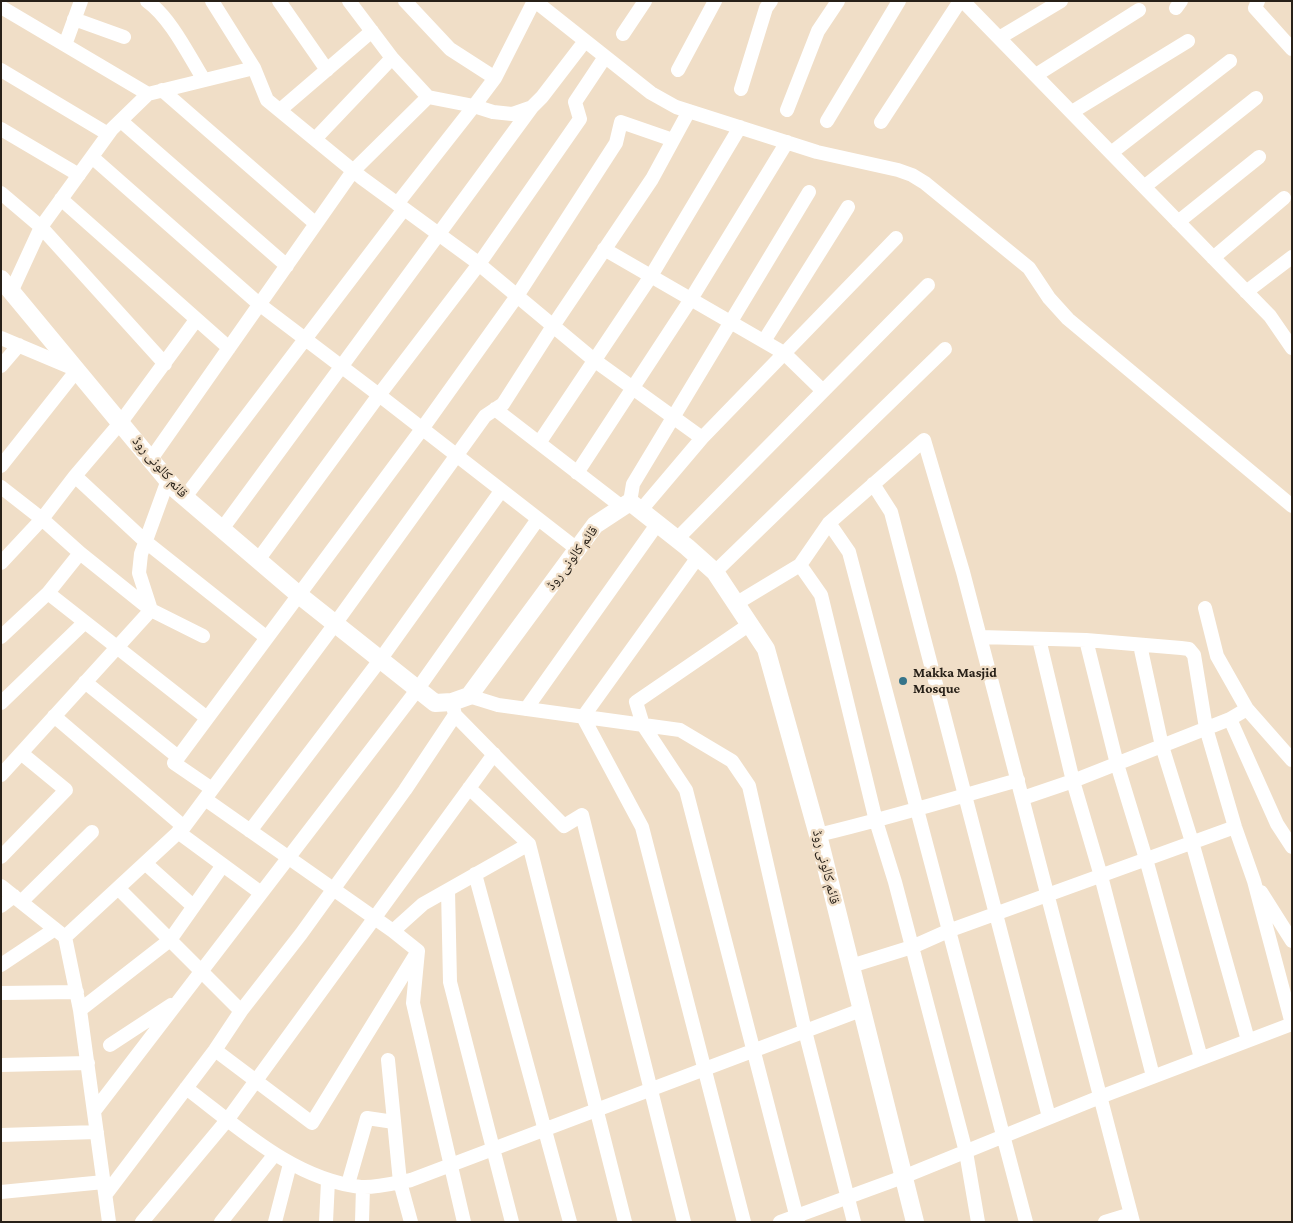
<!DOCTYPE html>
<meta charset="utf-8">
<style>
body{margin:0}
#map{position:relative;width:1293px;height:1223px;overflow:hidden;background:#f0dec7;font-family:"Crimson Pro",serif}
canvas{display:block}
.frame{position:absolute;inset:0;border:2px solid #272018;pointer-events:none}
</style>
<div id="map">
<canvas width="1293" height="1223"></canvas>
<div class="frame"></div>
</div>
<script>
const g = document.querySelector('canvas').getContext('2d');
g.lineJoin = 'round';
function trace(path, color, width, dash) {
  g.strokeStyle = color;
  g.lineWidth = width;
  g.lineCap = dash ? 'butt' : 'round';
  g.setLineDash(dash || []);
  g.stroke(path);
}
function write(font, color, halo, rows, align = 'center') {
  g.font = font + ' "Crimson Pro","Noto Naskh Arabic",serif';
  g.lineWidth = 5;
  g.setLineDash([]);
  g.textBaseline = 'middle';
  g.strokeStyle = halo;
  g.fillStyle = color;
  for (const [text, x, y, turn = 0] of rows) {
    g.save();
    g.translate(x, y);
    g.rotate((+turn || 0) * Math.PI / 180);
    g.textAlign = isNaN(turn) ? turn : align;
    if (halo) g.strokeText(text, 0, 0);
    g.fillText(text, 0, 0);
    g.restore();
  }
}
trace(new Path2D(`
 M147,1C171,18 189,56 204,80
 M212,1L254,68L267,100L362,178L474,260L594,360L702,438
 M279,1L327,70
 M349,1L392,58L428,97L474,106L495,78L534,1
 M405,1L450,49L495,78
 M535,1L651,93L676,107L817,152L898,170L912,175L925,183L1029,268L1049,298L1068,319L1292,506
 M963,1L1270,316L1292,348
 M1258,1L1255,8L1292,49
 M1,7L148,94
 M1176,8L1181,1
 M74,19L124,37
 M623,34L645,1
 M999,38L1061,1
 M65,45L81,1
 M1,70L108,134
 M678,70L715,1
 M1036,75L1139,10
 M741,89L766,8L771,1
 M162,90L316,224
 M280,110L372,31
 M787,110L818,31L838,1
 M1072,112L1188,41
 M121,121L287,266
 M827,121L899,1
 M881,122L960,1
 M1,129L79,175
 M315,139L392,58
 M1111,153L1230,61
 M92,157L259,304L379,395L577,549
 M1144,187L1256,98
 M1,193L41,227L165,364
 M61,199L229,348
 M397,204L474,106L493,112L512,114L532,107L542,97L585,41
 M1178,222L1259,157
 M604,249L784,353L823,391
 M1213,258L1284,198
 M12,290L41,227L112,129L148,94L254,68
 M1246,292L1292,257
 M1,338L77,370L1,466
 M764,341L848,207
 M1,366L19,345
 M495,409L622,507
 M539,443L651,276L740,127
 M151,459L353,171L428,97
 M577,473L691,299L787,142
 M75,476L146,542L267,638
 M873,484L891,512L1049,1117
 M1,487L42,519L80,553L151,610L203,636
 M185,497L404,209
 M630,502L633,484L809,192
 M641,510L702,438L896,238
 M829,523L849,552L1026,1222
 M222,529L532,107
 M677,539L928,285
 M698,557L583,717L642,827L744,1222
 M258,560L379,395L479,264L580,119L575,102L605,57
 M1,563L42,519L75,476L121,422L196,320
 M800,565L821,595L876,821L895,882L966,1152L978,1222
 M715,572L945,349
 M48,593L207,718
 M737,603L800,565L829,523L924,440L963,572L1133,1222
 M1205,608L1217,656L1247,709L1292,760
 M750,624L636,702L643,725L686,790L798,1222
 M1,637L48,593L80,553
 M980,637L1086,640L1181,648L1189,649L1194,655L1206,728L1235,827L1254,881L1292,1024
 M1039,639L1073,781L1101,876L1153,1076
 M1086,640L1117,764L1146,859L1201,1058
 M1140,645L1162,746L1192,842L1248,1040
 M85,682L178,757
 M469,696L498,705L680,730L732,761L749,786L805,1031L854,1222
 M1,703L85,622
 M526,709L658,523
 M455,715L564,826L582,815L684,1222
 M54,716L184,827
 M1230,719L1277,824L1292,847
 M1,775L151,610L139,573L141,554L168,480
 M469,788L529,844L625,1222
 M212,789L174,763L422,429L517,296L616,143L621,122L673,140
 M1023,798L1073,781L1230,719L1247,709
 M205,799L393,931L423,904L529,844
 M250,831L380,660L501,491
 M178,832L261,893
 M818,835C886,819 952,799 1018,780
 M1,857L66,790L21,753
 M145,863L193,906
 M475,874L570,1222
 M1,886L65,937L80,1010L109,1222
 M118,888L241,1011
 M448,890L450,982L512,1222
 M1261,892L1292,941
 M21,902L92,832
 M1,906L14,896
 M393,931L418,951L413,1003L464,1222
 M65,937L184,827L335,624L485,416L503,404L553,326L652,179L689,111
 M1,965L55,929
 M851,966L912,947L948,931L1235,827
 M1,993L77,992
 M80,1010L170,940L223,865
 M110,1045L171,1005
 M215,1050L312,1123L418,951
 M388,1060L400,1182L411,1222
 M1,1065L88,1063
 M186,1088C238,1127 294,1180 361,1187C377,1188 395,1183 411,1180L861,1010
 M95,1110L417,690L538,519
 M1,1135L97,1132
 M348,1184L367,1118L394,1122
 M1,1192L104,1182
 M106,1194L215,1050L241,1011L301,934L405,790L455,715L452,702
 M142,1222L228,1119L494,754
 M221,1222L275,1154
 M275,1222L290,1164
 M326,1222L328,1181
 M362,1222L363,1187
 M780,1222L903,1177L1100,1097L1292,1024
 M1105,1222L1131,1214`), '#fff', 14);
trace(new Path2D(`
 M1,279L175,489L299,595L435,703L452,702L469,696L595,525L630,502L687,547L715,572L766,649L818,835L915,1222`), '#fff', 18);
for (const [x, y, r, color] of [
 [903,681,5,"#36748a"]
]) {
  const dot = new Path2D();
  dot.arc(x, y, r, 0, 2 * Math.PI);
  g.fillStyle = color;
  g.fill(dot);
  trace(dot, '#f0dec7', 2);
}
write('14px', '#272018', '#f0dec7', [
 ["قائم کالونی روڈ",160,467,49],
 ["قائم کالونی روڈ",572,558,-53],
 ["قائم کالونی روڈ",826,867,76]
]);
write('bold 14px', '#272018', '#f0dec7', [
 ["Makka Masjid",913,673],
 ["Mosque",913,689]
], 'left');
</script>
